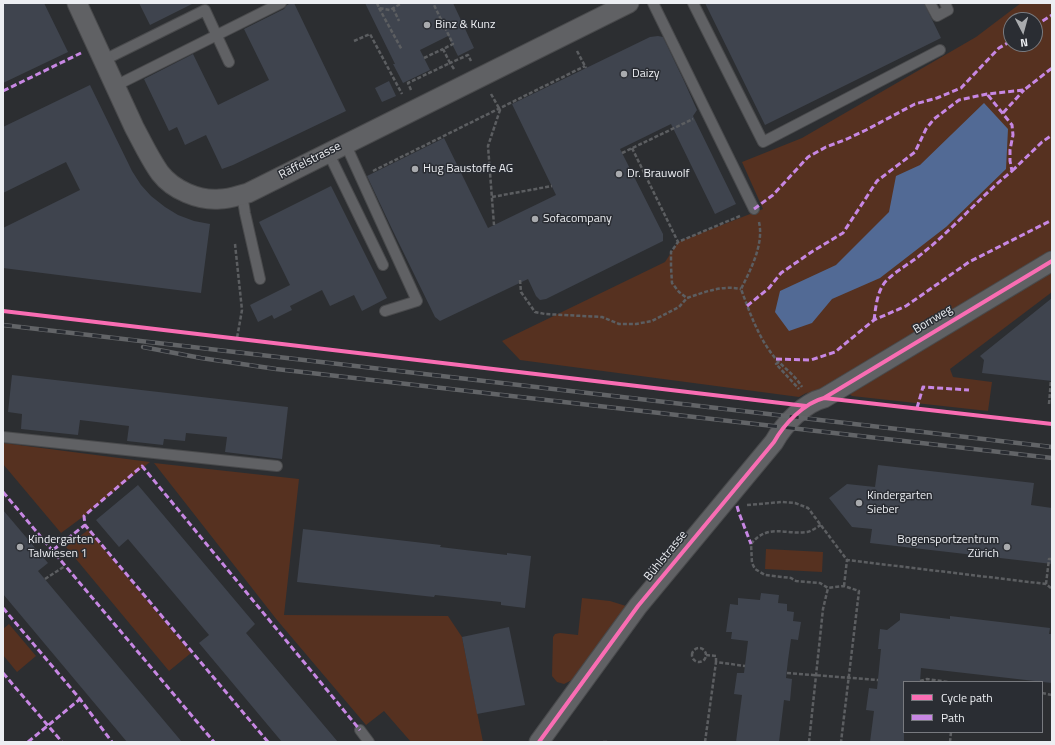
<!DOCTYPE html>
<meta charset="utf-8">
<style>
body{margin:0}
#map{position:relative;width:1055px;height:745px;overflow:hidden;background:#2c2e31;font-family:"Titillium Web",sans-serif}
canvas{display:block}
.frame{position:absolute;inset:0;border:4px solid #eceef2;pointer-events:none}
.legend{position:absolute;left:903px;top:681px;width:140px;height:52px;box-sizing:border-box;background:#2a2d33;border:1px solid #787a7f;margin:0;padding:5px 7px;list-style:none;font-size:12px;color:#eceef2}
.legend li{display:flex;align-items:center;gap:8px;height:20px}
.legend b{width:20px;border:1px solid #787a7f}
.north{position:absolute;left:1003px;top:12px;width:40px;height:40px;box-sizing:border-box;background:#2a2d33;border:1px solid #787a7f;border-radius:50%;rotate:174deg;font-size:11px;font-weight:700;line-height:16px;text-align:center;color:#eceef2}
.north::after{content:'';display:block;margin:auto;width:14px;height:18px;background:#a9abae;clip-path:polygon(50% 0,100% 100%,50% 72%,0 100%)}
</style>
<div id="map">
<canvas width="1055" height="745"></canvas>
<div class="frame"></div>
<ul class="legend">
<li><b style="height:5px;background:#f96db3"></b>Cycle path</li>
<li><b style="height:5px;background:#c787e3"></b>Path</li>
</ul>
<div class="north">N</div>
</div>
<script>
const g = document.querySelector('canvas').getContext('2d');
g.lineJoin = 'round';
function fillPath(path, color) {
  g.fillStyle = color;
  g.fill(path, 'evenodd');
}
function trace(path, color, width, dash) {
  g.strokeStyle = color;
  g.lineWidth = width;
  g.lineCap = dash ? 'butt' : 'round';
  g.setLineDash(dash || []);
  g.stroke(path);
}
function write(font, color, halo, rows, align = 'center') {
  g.font = font + ' "Titillium Web",sans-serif';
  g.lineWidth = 3;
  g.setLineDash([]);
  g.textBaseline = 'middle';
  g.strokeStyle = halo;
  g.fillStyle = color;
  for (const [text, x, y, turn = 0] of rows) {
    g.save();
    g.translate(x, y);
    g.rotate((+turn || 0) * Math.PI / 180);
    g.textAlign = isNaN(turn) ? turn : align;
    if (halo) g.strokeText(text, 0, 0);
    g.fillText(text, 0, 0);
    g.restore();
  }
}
fillPath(new Path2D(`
 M1021,3H1052V254L798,403L808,392L799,397L520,360L502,341L665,262L678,242L763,209L742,162L802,138L976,37ZM1011,20H1035V44H1011Z
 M1052,267V292L950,369L953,377L992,382L988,411L852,396L846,391Z
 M3,443L150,462L84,516L61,533L3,464Z
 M154,463L299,479L284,615L448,616L462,637L483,742H411L384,711L366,725L277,620Z
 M88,530L191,653L169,671L66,547Z
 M766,549L823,552L822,572L765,569Z
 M582,598L610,601L626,606L572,680L564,684L557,682L552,676L553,637L555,634L560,633L578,635Z
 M9,624L36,656L17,672L3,655V629Z`), '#563120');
fillPath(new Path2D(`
 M984,103L1008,129L1006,169L946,227L880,278L832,299L812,323L789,331L775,312L780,291L836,265L889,212L896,176L920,165Z`), '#526a95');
fillPath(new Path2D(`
 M3,3H44L68,52L3,83Z
 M139,3H194L150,25Z
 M291,3H294L346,111L233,165L222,169L206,135L185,145L177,127L169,131L144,79L193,54L218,105L269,80L244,29L284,9L287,5Z
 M365,3H453L474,48L458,56L448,36L420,50L430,70L403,83L393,64H395Z
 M705,3H924L941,38L765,125Z
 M658,36L663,37L684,81L697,110L693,116L736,204L715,214L671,124L620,149L663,234V241L546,299L540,300L536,296L528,279L440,321L435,317L392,229L367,176L444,138L488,228L556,195L512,104L650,37Z
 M389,81L396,96L382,102L375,88Z
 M90,85L132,171L141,185L151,196L165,207L178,215L194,221L210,224L201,293L3,268V228L80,190L66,162L3,193V127Z
 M331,186L387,298L362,311L354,295L330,306L322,290L290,306L292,310L274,319L272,315L258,322L250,305L290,285L259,222Z
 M1052,298V381L982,373L984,360L980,356Z
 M12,375L288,407L282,459L225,452L227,437L186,433L185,441L164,439L163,445L127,441L129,426L80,420L78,435L21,429L22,414L8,412Z
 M878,465L1034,483L1031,505L1052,508V564L870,543L872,529L852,527L829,498L847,484L875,487Z
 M138,485L255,624L246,633L338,742H282L199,643L209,635L128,539L119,547L96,520Z
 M3,510L48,563L38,571L182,742H127L3,594Z
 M303,529L441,545L440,547L507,555V553L531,556L525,608L501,605V602L435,595L434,597L297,582Z
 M761,593L779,595L778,603L787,604V611L794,612L793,621L801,622L798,640L791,639L788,660L786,678L792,679L790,701L784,700L779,742H736L742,695L734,694L737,673H744L748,641L731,639L732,632H726L730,604L738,605V598L760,600Z
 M900,613L950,619V616L1050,628L1049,634H1052V683L921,668L920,682H904V742H870L874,711L866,710L869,688L877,689L881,649H878L880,629L887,630L900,620Z
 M509,627L525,705L477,714L462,637Z`), '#3f444e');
const lane = new Path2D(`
 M653,3L754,209
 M693,3L763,142L940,50
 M930,3L937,16L948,10L945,3
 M104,60L205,10L229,62
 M115,86L281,3
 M345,143L417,301L385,311
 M328,152L383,265
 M242,194L245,213L260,279
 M3,437L277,466
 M360,730L369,742`);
const street = new Path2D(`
 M77,3L134,127C142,142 150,159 160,173C173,190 199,201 220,199C230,199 239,195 248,193L629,3
 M539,742L638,606L774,442C784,424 804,403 824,398L1052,261`);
trace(lane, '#494a4c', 12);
trace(street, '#494a4c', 21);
trace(new Path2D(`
 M377,3L379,8L390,10L402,3
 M379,8L402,50
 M393,8L399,21
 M354,41L370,34L402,94
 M577,51L586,68
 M424,58L443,49
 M454,69L450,63L468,55L471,61
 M411,90L408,83L450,63L443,49L453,44L433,3
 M491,94L500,110L488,146L494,225
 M632,148L678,242
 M622,153L693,119
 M373,171L585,66
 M492,197L552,186
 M740,216L678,242L671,252V267L672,283L679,292L687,298C705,292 722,285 741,289
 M759,222C764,244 751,269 741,289C750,313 758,337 775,358C784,368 795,375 802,387
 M235,244L242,310L237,338
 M520,280L521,292L535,312L545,314L602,317L619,324H636L652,321L679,307L687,298
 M779,362L776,364L799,389
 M1049,404L1051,380
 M747,505L782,502L795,503L808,508L847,560L1046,584L1052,589
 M821,525C817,527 812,531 807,532C785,535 768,523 751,544L752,563L755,569L765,575L791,578L796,581L820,583L828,588L844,586L859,591L841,742
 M45,579L65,566
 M1046,584L1049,559H1052
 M844,586L847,560
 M692 655a7 7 0 1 1 14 0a7 7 0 1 1-14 0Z
 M706,655L716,656V662
 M787,673L878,680
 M920,681L927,679L948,682
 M1042,693L1052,695
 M603,742H607
 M705,742L716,662L745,666
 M809,742L823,609L828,588
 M950,742L951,732`), '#5c5e61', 2.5, [4, 2]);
trace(lane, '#606164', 10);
trace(street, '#606164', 19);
const rail = new Path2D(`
 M3,325L1052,447
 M143,347L201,358L276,369L1052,458`);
trace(rail, '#626467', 4.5);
trace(rail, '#2a2d33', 3, [9]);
trace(new Path2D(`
 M1035,26L1052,15
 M3,91L81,53
 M1003,113L1024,90
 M1012,171L1042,142L1052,135
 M754,209L773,195L808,157L826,147L847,139L866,130L915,104L937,98L961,88L999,48L1011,41
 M747,306L769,288L781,273L813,251L843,233L877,181L915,152L926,129L934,119L959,100L987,94L1024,90L1052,68
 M874,320C876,306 877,290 887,280C898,269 913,262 924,252C955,227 981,196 1012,171L1010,161V150L1013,135L1012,125L987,94
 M776,359L811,360L835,352L874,320L906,306L969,262L1052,220
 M917,408L923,387L969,390
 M3,492L214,742
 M737,506L739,513L751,544
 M53,550L85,525
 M3,608L80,699L112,742
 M3,673L62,742
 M28,742L80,699
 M268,742L85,525L84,516L142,466L360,730`), '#c787e3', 3, [6, 3]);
trace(new Path2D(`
 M3,311L806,406
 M824,398L1052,424
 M539,742L638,606L774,442C784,424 804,403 824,398L1052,261`), '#f96db3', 4);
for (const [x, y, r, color] of [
 [427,25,4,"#a9abae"],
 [624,74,4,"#a9abae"],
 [415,169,4,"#a9abae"],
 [619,174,4,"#a9abae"],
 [535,219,4,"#a9abae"],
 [859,503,4,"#a9abae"],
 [20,547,4,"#a9abae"],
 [1007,547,4,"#a9abae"]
]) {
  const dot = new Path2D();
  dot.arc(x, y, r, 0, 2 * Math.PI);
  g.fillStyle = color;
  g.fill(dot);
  trace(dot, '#2a2d33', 1.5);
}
write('12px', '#eceef2', '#2a2d33', [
 ["Binz & Kunz",435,25],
 ["Daizy",632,74],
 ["Hug Baustoffe AG",423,169],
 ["Dr. Brauwolf",627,174],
 ["Sofacompany",543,219],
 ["Kindergarten",867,496],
 ["Sieber",867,510],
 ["Kindergarten",28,540],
 ["Talwiesen 1",28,554],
 ["Bogensportzentrum",999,540,"right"],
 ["Zürich",999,554,"right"]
], 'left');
write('12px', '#eceef2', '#2a2d33', [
 ["Räffelstrasse",310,161,-27],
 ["Borrweg",933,320,-31],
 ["Bühlstrasse",666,556,-51]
]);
</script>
